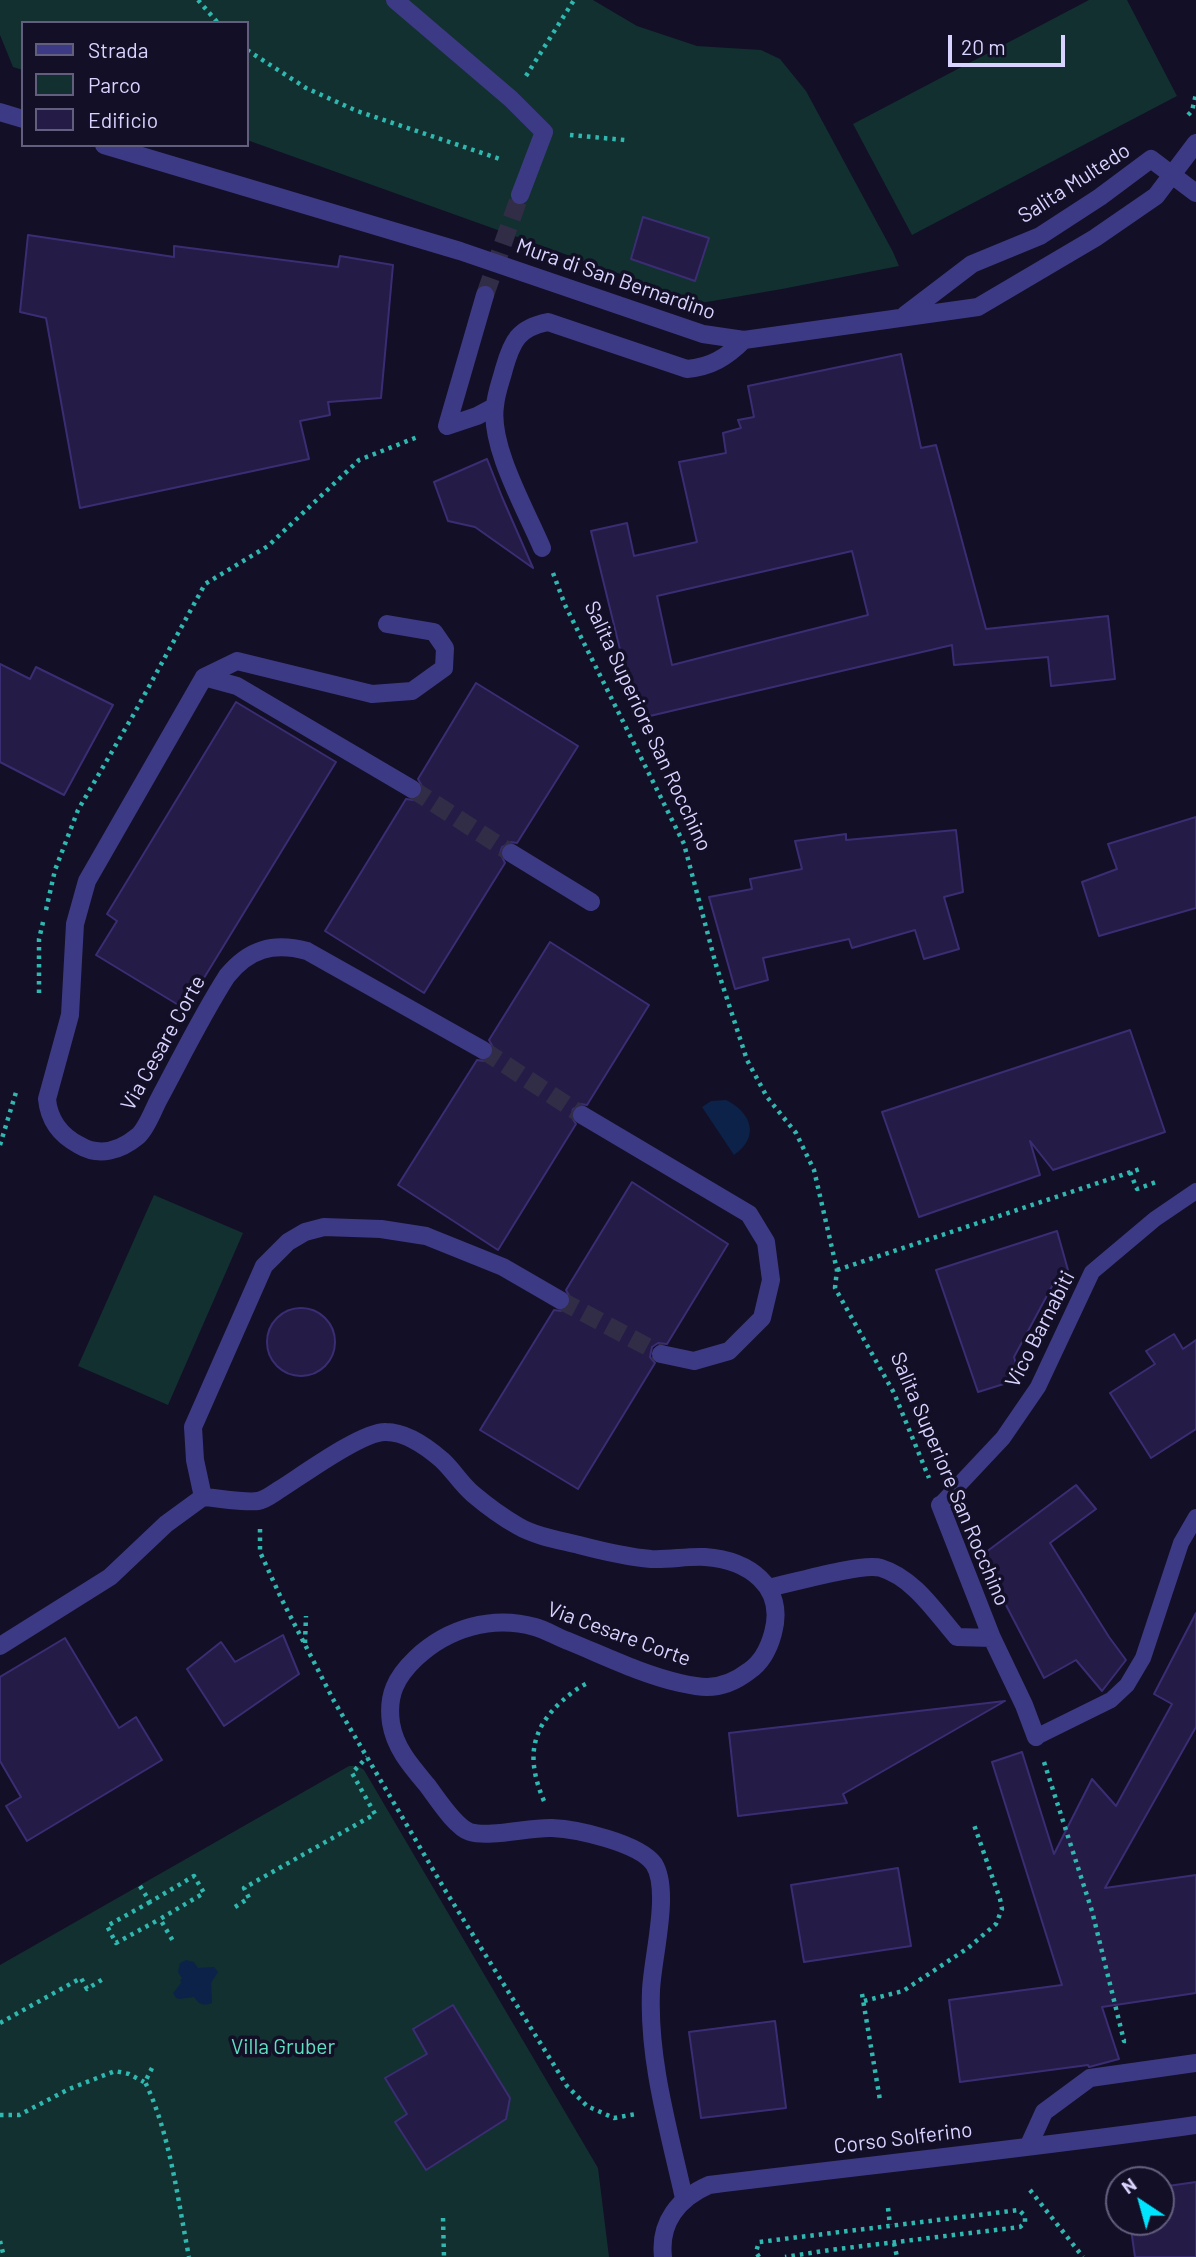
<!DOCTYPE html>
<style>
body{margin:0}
#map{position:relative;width:1196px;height:2257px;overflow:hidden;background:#130f26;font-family:Barlow,sans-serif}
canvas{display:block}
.legend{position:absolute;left:21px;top:21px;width:228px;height:126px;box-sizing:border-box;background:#130f26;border:2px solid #625e7d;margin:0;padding:9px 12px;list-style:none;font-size:21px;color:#d9d4ff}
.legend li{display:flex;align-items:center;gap:14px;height:35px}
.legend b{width:35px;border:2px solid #625e7d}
.north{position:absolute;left:1105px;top:2166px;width:70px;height:70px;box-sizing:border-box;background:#130f26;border:2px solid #625e7d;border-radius:50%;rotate:324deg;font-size:19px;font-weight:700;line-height:28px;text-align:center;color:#d9d4ff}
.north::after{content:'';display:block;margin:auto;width:24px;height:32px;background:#00e5ff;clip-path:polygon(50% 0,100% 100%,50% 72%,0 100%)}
.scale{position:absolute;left:948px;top:35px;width:117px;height:32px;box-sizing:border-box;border:4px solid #d9d4ff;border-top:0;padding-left:9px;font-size:21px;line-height:24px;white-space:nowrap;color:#d9d4ff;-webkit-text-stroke:5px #130f26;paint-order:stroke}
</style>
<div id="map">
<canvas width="1196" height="2257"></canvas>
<ul class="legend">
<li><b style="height:9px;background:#3d3a85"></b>Strada</li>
<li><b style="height:19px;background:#12302f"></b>Parco</li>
<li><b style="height:19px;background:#241b47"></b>Edificio</li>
</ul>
<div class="north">N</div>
<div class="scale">20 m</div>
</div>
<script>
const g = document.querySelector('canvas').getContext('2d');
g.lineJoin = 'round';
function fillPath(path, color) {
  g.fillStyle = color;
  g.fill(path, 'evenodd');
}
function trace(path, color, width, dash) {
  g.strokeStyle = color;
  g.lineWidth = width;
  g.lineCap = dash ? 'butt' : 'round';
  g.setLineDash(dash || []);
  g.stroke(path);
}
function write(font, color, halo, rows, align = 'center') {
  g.font = font + ' Barlow,sans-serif';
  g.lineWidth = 7;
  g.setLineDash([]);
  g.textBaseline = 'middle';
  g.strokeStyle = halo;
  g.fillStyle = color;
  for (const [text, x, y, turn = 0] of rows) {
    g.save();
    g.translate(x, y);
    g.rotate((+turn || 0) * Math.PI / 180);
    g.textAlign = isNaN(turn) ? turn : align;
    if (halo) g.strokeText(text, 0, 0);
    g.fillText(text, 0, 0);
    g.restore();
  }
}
fillPath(new Path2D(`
 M0,0H593L637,26L697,46L761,50L780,59L806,91L893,252L899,266L782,289L701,303L247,140V23H23V70L13,67L0,35Z
 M1089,0H1127L1177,96L912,235L853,124Z
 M154,1195L243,1233L168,1405L78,1366Z
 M349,1766H358L364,1770L598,2168L609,2257H0V1965Z`), '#12302f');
fillPath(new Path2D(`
 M726,1100C752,1113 760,1137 734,1155L702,1107L711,1101Z
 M186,1960L194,1962L198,1968L214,1967L218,1972L211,1983L212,2003C204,2006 199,2005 194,1997L180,1999L176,1998L173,1993L181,1983L180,1980L182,1978L178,1972L180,1963Z`), '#0c2248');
const building = new Path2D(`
 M643,217L709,238L695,281L631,259Z
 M28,235L174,257V246L338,267L340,256L393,265L381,398L328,402L330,415L300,421L309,459L80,508L46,318L20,312Z
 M901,354L921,448L936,445L986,629L1108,616L1115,679L1051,686L1048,657L954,665L952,645L637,719L591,531L627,523L634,556L697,542L679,462L726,453L723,433L741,428L738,420L754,417L748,386ZM852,551L868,615L672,665L657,596Z
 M487,459L502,497L533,568L475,527L448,521L434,482Z
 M0,664L30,679L36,667L113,705L64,795L0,762Z
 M476,683L578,746L517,843L511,842L502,847L500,853L505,863L424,993L325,931L406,799L413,800L421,795L423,788L418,779Z
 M236,702L336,762L185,1009L96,955L117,921L107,914Z
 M1196,817V908L1099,936L1082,882L1117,869L1108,844Z
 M956,830L963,892L944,897L959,949L924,959L915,930L852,948L849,939L763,958L768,980L735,989L709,897L752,889L750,879L802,869L795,841L846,834V840Z
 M550,942L649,1005L587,1105L581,1104L573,1109L571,1116L576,1124L498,1250L398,1185L477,1060L484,1061L493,1056L494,1049L489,1040Z
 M1130,1030L1165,1132L1053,1170L1030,1141L1040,1175L919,1217L882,1112Z
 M632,1182L728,1244L667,1344L658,1343L652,1347L650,1357L655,1363L578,1489L480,1430L554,1310L561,1311L569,1306L571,1299L566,1290Z
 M1057,1231L1068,1270L1057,1277L1014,1357L1020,1379L978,1392L936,1270Z
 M267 1342a34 34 0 1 1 68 0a34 34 0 1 1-68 0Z
 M1174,1334L1183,1349L1196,1340V1429L1151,1458L1110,1393L1155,1364L1146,1351Z
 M1076,1485L1096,1509L1050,1543L1109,1637L1126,1660L1102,1691L1076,1660L1044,1678L995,1584L993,1586L978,1558Z
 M1196,1613V1727L1105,1888L1196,1875V1993L1102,2007L1119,2059L1089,2067L1088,2065L960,2082L949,2000L1062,1985L992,1762L1022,1752L1054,1854L1092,1779L1116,1806L1172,1704L1154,1694Z
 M283,1635L299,1674L224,1726L187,1669L221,1642L235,1662Z
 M65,1638L119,1728L136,1717L162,1760L27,1841L6,1806L21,1797L0,1761V1677Z
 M1005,1701L843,1794L847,1803L738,1816L729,1733Z
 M898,1868L911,1946L804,1962L791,1885Z
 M453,2005L510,2098L506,2119L426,2170L395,2122L407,2114L385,2078L427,2054L413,2029Z
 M775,2021L786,2108L701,2118L689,2032Z
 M1196,2182V2257H1135L1130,2222H1161V2187Z`);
fillPath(building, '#241b47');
trace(building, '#3b2d73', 2);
trace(new Path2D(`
 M485,295L520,195
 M412,789L511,853
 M483,1050L582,1115
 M560,1300L661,1354`), '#312d47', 18, [18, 9]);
trace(new Path2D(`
 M198,0L218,23
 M247,50L306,88L357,111L503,160
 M526,76L574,0
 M1188,115L1192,111L1196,94
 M570,135L625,140
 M553,573L565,605L684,844L716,965L747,1060L767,1097L796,1133L814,1170L837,1270L835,1288L894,1393L929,1478
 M46,910L55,870L78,810L135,712L205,584L268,546L359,460L420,436
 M39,993V939L44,918
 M0,1145L17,1089
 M1130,1172L1137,1189L1156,1182
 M837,1270L1140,1169
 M260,1529V1552L282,1600L334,1701L445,1890L567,2086L587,2106L614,2118L636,2114
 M305,1643L306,1616
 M1044,1762L1092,1911L1124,2041H1129
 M544,1801C527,1761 529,1731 562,1701C570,1694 580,1686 590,1682
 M140,1886L150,1902L194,1876L204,1893L160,1919L173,1941
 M150,1902L107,1926L116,1943L160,1919
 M235,1907L249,1898L244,1888L375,1814L352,1773L367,1757
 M862,1994L880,2100
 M864,2001L903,1991L968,1948L996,1924L1002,1909L1000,1899L973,1822
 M0,2023L81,1978L87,1989L103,1979
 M152,2068L145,2082C170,2133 178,2201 189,2257
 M0,2115H19L69,2089L115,2071L129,2074L144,2082
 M1030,2190L1083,2257
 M888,2208L890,2225
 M443,2218L444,2257
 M0,2241L4,2257
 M894,2243L897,2257
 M759,2257L756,2252L759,2242L1019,2210L1025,2216V2223L1020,2227L830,2250L785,2257`), '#2fb8b0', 4.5, [3.5, 5]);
trace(new Path2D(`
 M940,1505L1003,1438L1038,1387L1092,1272L1155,1219L1196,1191
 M1036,1737L1111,1700L1127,1685L1143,1658L1181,1543L1196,1517`), '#3d3a85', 16);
trace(new Path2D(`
 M395,0L511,99L544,132L520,195
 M0,112L23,119
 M104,145L460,251L703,334L744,340L978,307L1095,238L1156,196L1196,143
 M905,315L972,264L1040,236L1100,197L1151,159L1196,193
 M447,426L485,295
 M447,426L477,416L494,407
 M542,548C526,510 489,446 495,406C496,393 501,381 504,369C512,341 518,328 548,322L687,369C711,367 727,357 744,340
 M387,624L434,632L445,648L444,668L412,691L372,694L237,661L204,677L87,881L75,924L70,1015L47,1099C49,1120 60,1135 79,1145C99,1157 120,1151 138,1136C147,1128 153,1110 159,1099C181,1058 202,1015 227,976C249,949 273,942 307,951L483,1050
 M204,677L237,686L412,789
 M511,853L591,902
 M582,1115L749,1214L766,1242L771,1280L762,1318L729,1351L694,1361L661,1354
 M203,1497L195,1460L193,1427L264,1266L288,1242L305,1232L324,1227L381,1229L426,1236L503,1267L560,1300
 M940,1505L992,1638L1024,1705L1036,1737
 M769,1588C792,1583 863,1562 881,1568C914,1578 936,1613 957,1637L992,1638
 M0,1646L110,1577L166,1524L203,1497C217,1498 246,1503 258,1501C266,1500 275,1492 282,1488C304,1474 363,1431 386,1432C405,1432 427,1447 442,1460C453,1470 461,1484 473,1494C486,1505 502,1517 518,1526C535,1536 559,1540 579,1545C602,1551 626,1557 651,1559C669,1560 687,1556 705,1557C748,1560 786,1586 773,1633C769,1648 761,1663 749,1671C736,1681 723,1687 707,1687C698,1687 689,1685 680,1683C641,1674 605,1656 568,1641C557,1637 546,1630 535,1627C492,1615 448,1628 416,1658C396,1677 387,1695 391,1723C395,1748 411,1766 427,1785C437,1798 455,1827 470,1832C490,1838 530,1827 552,1828C577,1829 639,1843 654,1864C671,1891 652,1959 651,1991C648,2060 669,2131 684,2198
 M1029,2145L1044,2112L1090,2078L1196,2063`), '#3d3a85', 18);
trace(new Path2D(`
 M663,2257C659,2222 679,2198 709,2185C871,2165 1034,2148 1196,2125`), '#3d3a85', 18);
write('21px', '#d9d4ff', '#130f26', [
 ["Salita Multedo",1074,183,-33],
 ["Mura di San Bernardino",616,279,19],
 ["Salita Superiore San Rocchino",648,726,65],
 ["Via Cesare Corte",163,1043,-61],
 ["Vico Barnabiti",1040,1329,-63],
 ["Salita Superiore San Rocchino",950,1479,67],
 ["Via Cesare Corte",619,1634,20],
 ["Corso Solferino",903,2138,-7]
]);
write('21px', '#5fe0c0', '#130f26', [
 ["Villa Gruber",283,2047]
]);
</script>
